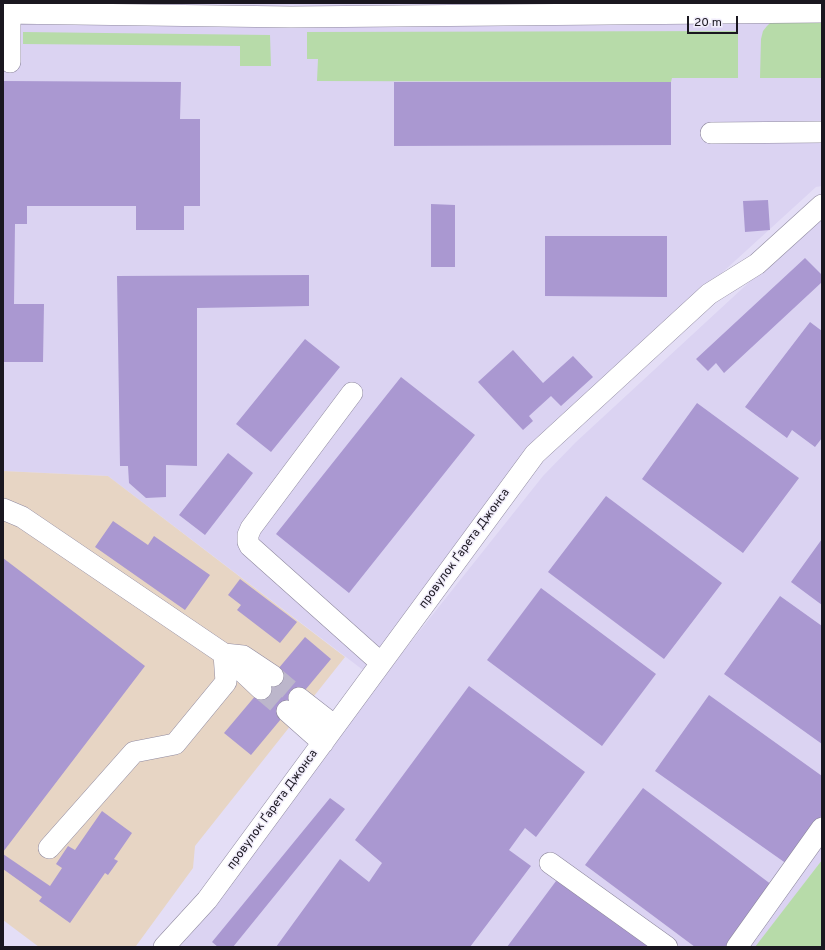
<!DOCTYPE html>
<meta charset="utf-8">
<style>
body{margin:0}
#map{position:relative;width:825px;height:950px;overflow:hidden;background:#e4def6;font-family:Overpass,sans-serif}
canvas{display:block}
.frame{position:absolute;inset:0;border:4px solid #1a1720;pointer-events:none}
.scale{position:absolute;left:687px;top:16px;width:51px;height:18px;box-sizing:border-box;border:2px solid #1a1720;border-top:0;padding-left:5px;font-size:12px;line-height:14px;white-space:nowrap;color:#1a1720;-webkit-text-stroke:3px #f1edfb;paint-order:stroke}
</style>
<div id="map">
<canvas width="825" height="950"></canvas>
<div class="frame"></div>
<div class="scale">20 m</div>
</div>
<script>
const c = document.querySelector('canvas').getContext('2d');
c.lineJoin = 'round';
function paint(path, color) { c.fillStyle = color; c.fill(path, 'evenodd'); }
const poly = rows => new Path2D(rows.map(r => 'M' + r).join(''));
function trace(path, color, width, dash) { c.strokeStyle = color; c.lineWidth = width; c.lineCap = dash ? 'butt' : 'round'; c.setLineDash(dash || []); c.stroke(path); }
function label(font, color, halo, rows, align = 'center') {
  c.font = font + ' Overpass,sans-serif'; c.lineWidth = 3; c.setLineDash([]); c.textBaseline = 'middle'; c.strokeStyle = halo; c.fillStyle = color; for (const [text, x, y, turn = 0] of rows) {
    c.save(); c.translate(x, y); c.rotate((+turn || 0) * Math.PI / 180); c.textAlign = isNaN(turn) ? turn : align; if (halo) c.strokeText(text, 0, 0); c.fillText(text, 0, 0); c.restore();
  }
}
const built = poly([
 [3,3,822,3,822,186,816,187,531,447,363,670,108,476,3,471],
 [822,215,822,860,756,947,168,947,543,476,576,442]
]);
const industrial = poly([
 [3,471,108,476,345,657,195,846,193,868,136,946,134,947,39,947,3,920]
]);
const green = poly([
 [772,21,822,22,822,78,760,78,761,39,763,31,767,26],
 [738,31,738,78,672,78,671,82,317,81,318,59,307,59,307,32],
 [23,32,270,35,271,66,240,66,240,46,23,44],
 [822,860,822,947,755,947]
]);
const building = poly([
 [3,81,181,82,180,119,200,119,200,206,184,206,184,230,136,230,136,206,27,206,27,224,15,224,14,304,44,304,43,362,3,362],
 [394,82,671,82,671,145,394,146],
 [768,200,770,230,745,232,743,201],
 [431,204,455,205,455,267,431,267],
 [545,236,667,236,667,297,545,296],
 [805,258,822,275,822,282,724,373,716,363,708,371,696,359],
 [309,275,309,306,197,308,197,466,166,465,166,497,146,498,129,483,128,466,120,466,117,276],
 [810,322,822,331,822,438,815,447,792,430,787,438,745,407],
 [305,339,340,367,271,452,236,424],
 [513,350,543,383,573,356,593,377,561,406,551,396,529,416,533,421,523,430,478,382],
 [401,377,475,435,349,593,276,534],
 [697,403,799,478,743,553,642,479],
 [228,453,253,473,205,535,179,515],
 [606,496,722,583,664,659,548,572],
 [113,521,148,545,154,536,210,575,185,610,95,547],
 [822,539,822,605,791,582],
 [3,558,145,666,3,852],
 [240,579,297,622,280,643,237,610,241,605,228,595],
 [541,588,656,674,602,746,487,660],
 [780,596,822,626,822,744,724,674],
 [305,637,331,659,251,755,224,733],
 [469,686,585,772,536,837,525,828,509,850,531,866,470,947,276,947,340,859,369,882,382,863,355,840],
 [709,695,822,776,822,815,787,864,655,771],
 [643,788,772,885,725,947,695,947,585,865],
 [330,798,345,809,233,947,218,947,212,942],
 [102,811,132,833,114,859,118,861,108,875,105,873,70,923,39,901,42,897,3,869,3,854,50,886,62,868,56,864,68,846,75,850],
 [559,877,654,947,507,947]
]);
const minorTunnel = poly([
 [273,676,299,698],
 [261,689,287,711]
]);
const minor = poly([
 [3,13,291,17,822,12],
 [10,13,10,62],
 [711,133,822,132],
 [352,393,251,528,248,535,248,542,250,546,381,663],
 [3,509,22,517,224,654,261,689],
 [299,698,335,726],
 [287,711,323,743],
 [49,848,134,752,175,744,226,682,224,654,243,656,273,676],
 [550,863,667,947],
 [164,947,207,900,535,454,709,294,757,264,822,205],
 [737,947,822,828]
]);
const streetNames = [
 ["провулок Ґарета Джонса",465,549,-54],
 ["провулок Ґарета Джонса",273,810,-54]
];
paint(built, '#dbd3f2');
paint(industrial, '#e7d5c4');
paint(green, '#b7dba9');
paint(building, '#aa98d1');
trace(minorTunnel, '#bcb6cb', 21, [21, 10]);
trace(minor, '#8f899f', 22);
trace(minor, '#fff', 21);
label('12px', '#1a1720', '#f1edfb', streetNames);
</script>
